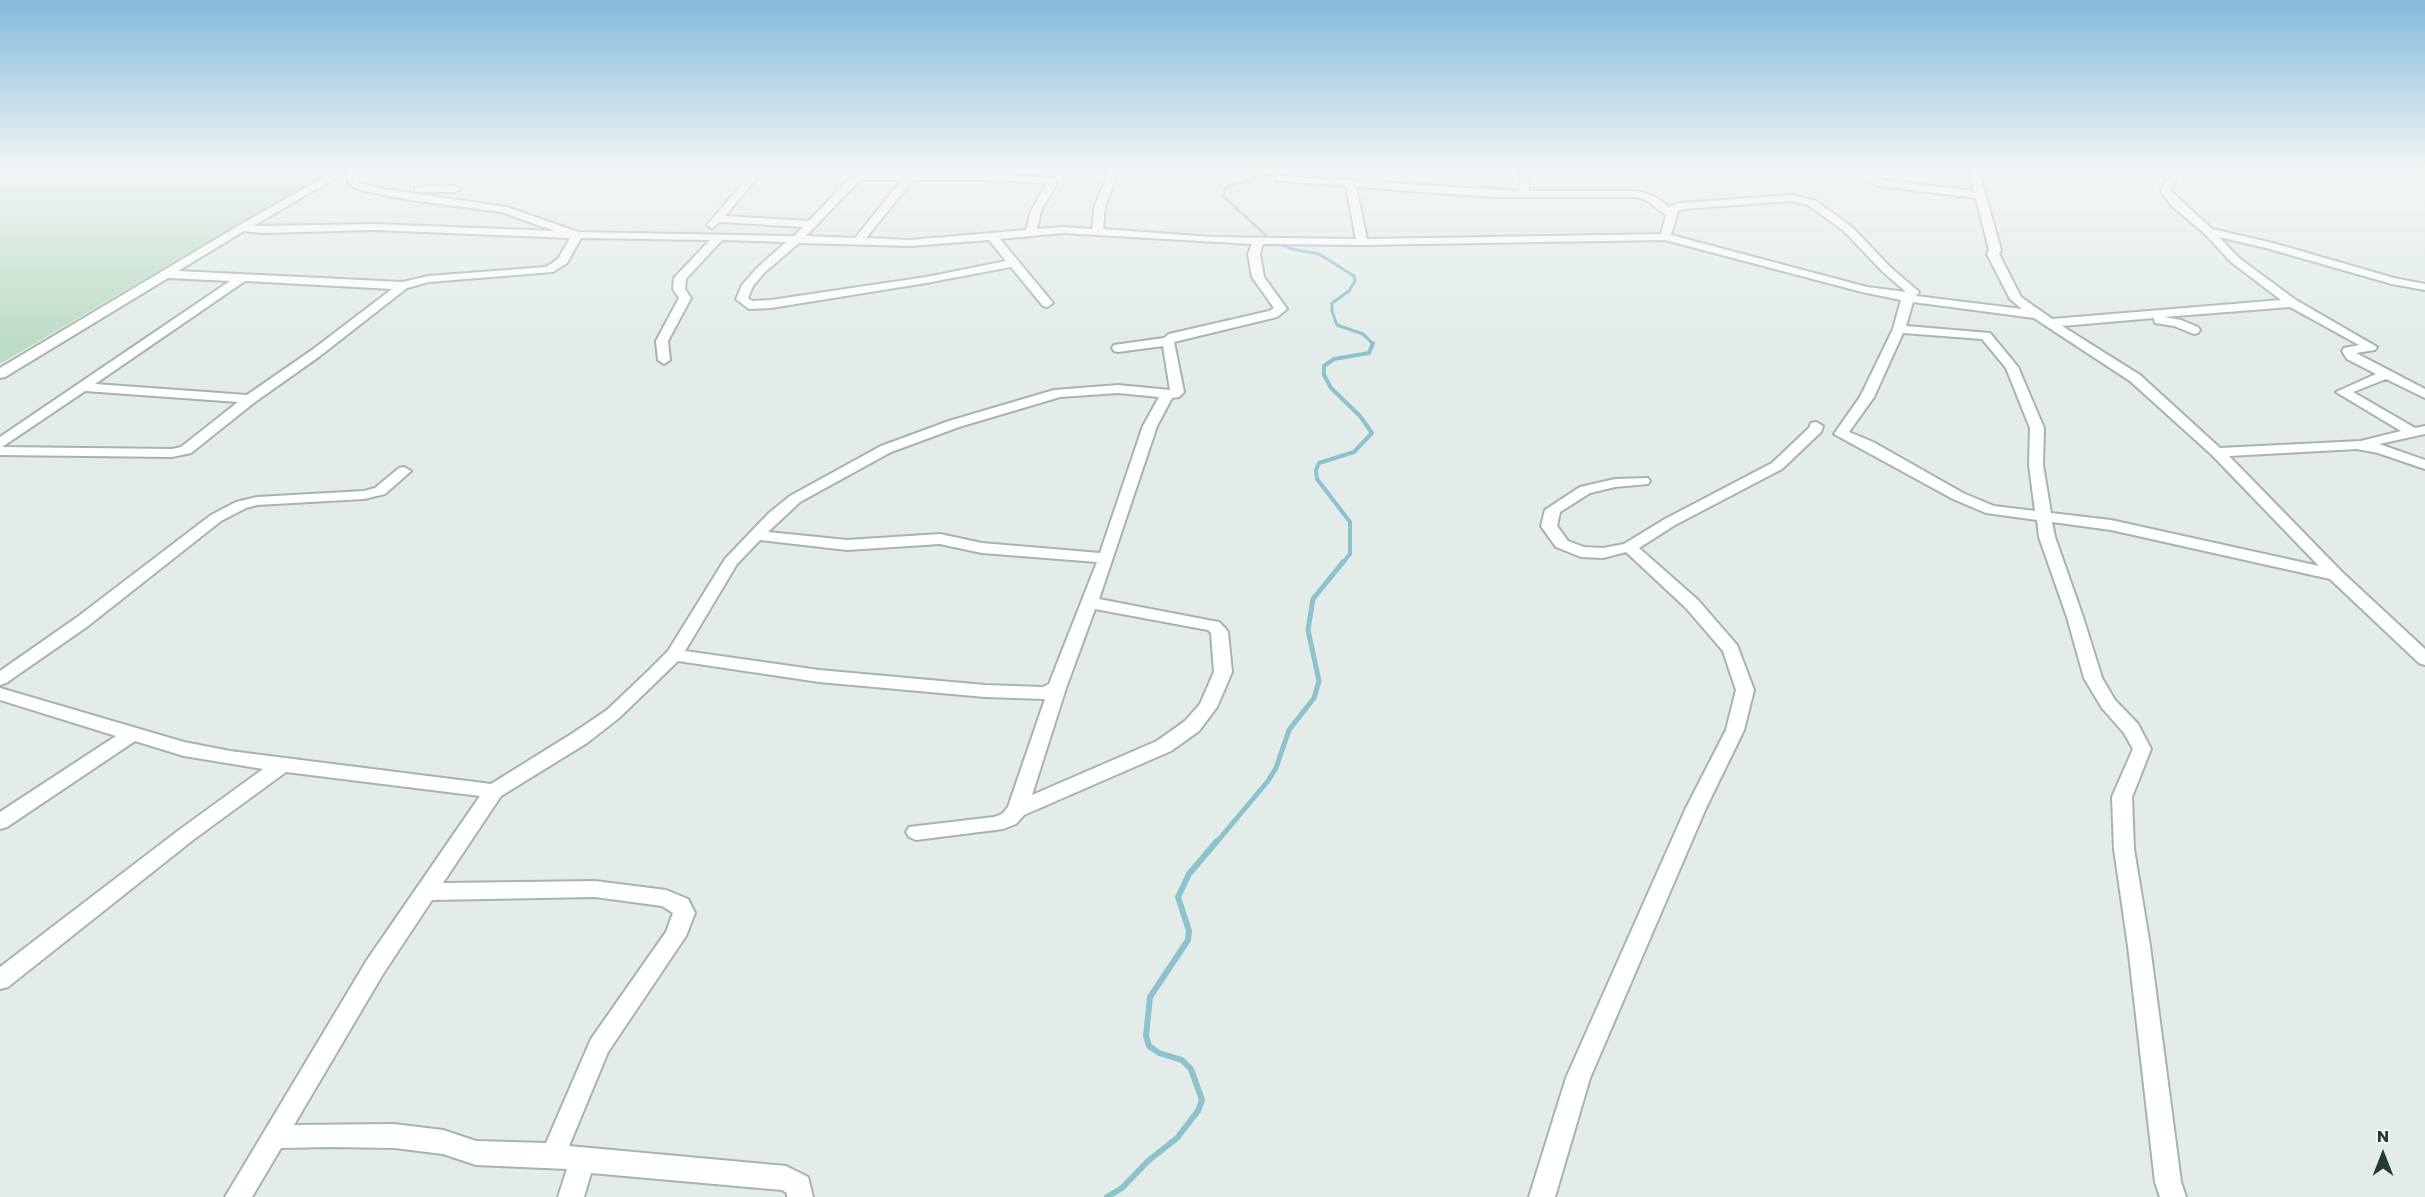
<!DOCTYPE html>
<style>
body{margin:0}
#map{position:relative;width:2425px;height:1197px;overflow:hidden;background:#e3ece8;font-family:Poppins,sans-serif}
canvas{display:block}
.north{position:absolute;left:2353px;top:1125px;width:60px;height:60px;-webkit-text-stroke:4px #f3f8f6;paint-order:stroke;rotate:0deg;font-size:16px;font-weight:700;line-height:24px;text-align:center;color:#233c36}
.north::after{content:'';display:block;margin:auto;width:21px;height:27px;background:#233c36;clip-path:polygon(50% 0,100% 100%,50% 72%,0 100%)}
</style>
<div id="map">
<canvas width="2425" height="1197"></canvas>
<div class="north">N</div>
</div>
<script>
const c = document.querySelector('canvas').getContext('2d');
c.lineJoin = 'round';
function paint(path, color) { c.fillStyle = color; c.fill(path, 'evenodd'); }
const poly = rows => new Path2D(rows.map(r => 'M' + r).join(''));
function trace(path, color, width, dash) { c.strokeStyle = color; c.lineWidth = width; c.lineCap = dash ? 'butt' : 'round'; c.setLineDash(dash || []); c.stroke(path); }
const green = poly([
 [0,171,328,171,0,364]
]);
const streamFar3 = poly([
 [1282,171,1229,186,1224,190,1223,196,1272,241,1292,249,1319,254,1354,276,1355,281,1349,291,1332,303,1332,311,1337,325,1363,334,1373,344]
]);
const streamFar2 = poly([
 [1342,564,1350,554,1350,522,1317,479,1316,470,1319,463,1354,452,1372,433,1360,416,1331,388,1324,375,1324,366,1334,359,1369,353,1373,343]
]);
const streamFar1 = poly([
 [1216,843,1268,781,1276,768,1289,730,1314,698,1319,681,1308,630,1313,599,1343,562]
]);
const stream = poly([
 [1107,1197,1122,1188,1148,1161,1177,1138,1198,1111,1202,1100,1191,1069,1182,1060,1159,1053,1149,1046,1146,1036,1150,997,1188,940,1189,931,1178,897,1189,874,1217,841]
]);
const minor = poly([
 [335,171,356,171,357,179,360,183,383,189,507,207,578,232,794,236,803,227,720,222,712,228,707,225,753,171,763,171,725,216,809,221,853,175,907,174,909,171,918,171,918,174,987,174,1054,178,1057,183,1041,211,1037,229,1062,227,1092,229,1095,206,1104,184,1106,171,1116,171,1114,184,1105,206,1103,229,1212,237,1356,239,1346,186,1280,181,1276,180,1276,176,1519,191,1520,171,1530,171,1529,191,1637,191,1654,196,1669,207,1680,203,1792,195,1816,201,1852,227,1890,267,1917,290,1919,292,1916,296,2022,309,2010,299,1987,254,1989,250,1976,198,1880,186,1871,183,1866,171,1876,171,1882,180,1974,191,1969,171,1979,171,2001,250,1999,254,2021,297,2052,319,2281,300,2231,262,2204,233,2173,207,2163,194,2161,189,2166,179,2158,171,2169,171,2176,178,2171,189,2173,193,2212,229,2273,243,2394,278,2425,284,2425,290,2392,284,2266,248,2219,237,2239,258,2296,300,2377,347,2375,350,2356,353,2425,389,2425,398,2386,379,2353,392,2415,428,2425,426,2425,434,2379,444,2425,460,2425,469,2378,453,2357,449,2229,456,2342,572,2425,649,2425,665,2419,663,2330,579,2111,530,2052,522,2055,537,2083,617,2102,678,2115,700,2138,724,2151,749,2132,797,2134,849,2150,946,2181,1182,2186,1197,2160,1197,2155,1182,2128,946,2114,849,2112,797,2133,749,2124,733,2102,708,2084,678,2067,617,2039,537,2037,520,1986,513,1953,499,1834,434,1860,397,1893,329,1901,300,1862,292,1665,240,1362,245,1263,244,1260,254,1264,277,1287,309,1277,317,1174,342,1184,392,1179,397,1172,398,1157,426,1099,599,1213,621,1219,622,1225,628,1228,632,1232,672,1217,707,1199,731,1171,751,1024,815,1016,824,1003,829,916,840,909,837,906,832,909,827,994,817,1002,814,1008,807,1045,699,985,697,819,682,678,661,619,718,587,743,501,796,443,883,595,881,666,890,688,899,695,913,686,936,608,1052,569,1146,786,1166,808,1177,813,1197,787,1197,787,1193,782,1190,591,1173,584,1197,558,1197,567,1169,476,1165,443,1154,394,1148,331,1147,281,1148,252,1197,225,1197,367,960,480,796,286,772,193,840,8,987,0,989,0,967,179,830,263,769,184,756,135,741,7,827,0,829,0,812,116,736,0,700,0,688,184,742,230,751,491,784,573,733,607,710,648,671,668,651,725,559,769,513,790,496,881,446,949,421,1054,390,1118,385,1170,390,1163,346,1118,352,1114,351,1112,348,1114,345,1164,338,1169,334,1269,311,1274,308,1252,277,1248,254,1252,244,1062,233,1000,239,1053,303,1047,307,1043,306,1011,267,926,283,771,308,749,309,736,299,742,285,757,268,786,242,722,240,686,279,685,289,691,298,668,341,670,360,664,364,658,360,656,341,679,298,673,289,674,278,710,240,581,238,567,263,553,272,429,282,407,288,320,356,255,402,191,453,172,457,0,455,0,437,230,281,168,278,5,377,0,378,0,368,238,226,335,171],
 [346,172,348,182,353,187,364,191,410,200,501,212,555,231,374,224,253,226,346,172],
 [860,180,902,180,855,238,806,236,860,180],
 [913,180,987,180,1047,183,1031,211,1026,230,910,240,866,238,913,180],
 [1356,187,1492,197,1636,197,1646,200,1666,215,1661,234,1367,239,1356,187],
 [1792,201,1808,205,1844,231,1882,271,1906,292,1867,287,1671,235,1678,211,1682,209,1792,201],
 [374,230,570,238,558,259,546,267,428,276,403,282,178,271,244,231,262,233,374,230],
 [989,240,1006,261,926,277,771,300,752,301,748,298,753,286,765,272,799,243,910,246,989,240],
 [245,281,392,289,312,350,247,395,95,384,245,281],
 [1913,302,2034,318,2130,381,2212,455,2319,566,2111,520,2051,513,2043,465,2044,428,2018,367,1990,333,1906,326,1913,302],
 [2290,307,2359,345,2344,348,2342,351,2347,359,2376,374,2336,392,2401,431,2361,441,2220,448,2140,375,2062,326,2154,318,2155,323,2174,326,2194,334,2198,333,2200,330,2198,327,2181,320,2164,317,2290,307],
 [1903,333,1982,339,2006,368,2030,428,2029,465,2035,511,1994,506,1963,493,1873,442,1849,432,1874,397,1903,333],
 [85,391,238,402,181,447,172,449,2,447,85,391],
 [1118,393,1159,397,1143,426,1100,553,982,543,940,534,847,540,768,532,800,502,891,452,959,427,1060,397,1118,393],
 [760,540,847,550,940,544,982,553,1097,562,1049,684,1043,687,985,685,819,670,685,651,737,564,760,540],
 [1095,609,1208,630,1211,633,1214,672,1200,704,1185,721,1157,741,1032,795,1066,688,1095,609],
 [595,897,662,906,673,913,666,932,591,1039,546,1143,476,1141,443,1130,394,1124,294,1125,383,974,432,900,595,897],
 [419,187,455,186,460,189,455,192,415,192,415,188,419,187],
 [1816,422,1823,426,1821,432,1782,469,1675,525,1639,548,1698,600,1737,645,1754,690,1744,730,1706,808,1590,1078,1555,1197,1529,1197,1566,1078,1686,808,1726,730,1736,690,1723,651,1686,608,1626,552,1603,558,1581,557,1556,547,1541,526,1545,510,1580,487,1615,479,1648,478,1650,481,1648,484,1615,487,1590,493,1560,512,1557,526,1568,541,1584,547,1603,548,1624,544,1665,519,1772,463,1809,428,1811,423,1816,422],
 [404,467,411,471,385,494,364,499,257,505,246,508,221,521,88,626,6,683,0,685,0,671,76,618,211,515,236,502,257,497,364,491,375,488,399,468,404,467]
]);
paint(green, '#bddcc6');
trace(streamFar3, '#8ec2cd', 3);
trace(streamFar2, '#8ec2cd', 4);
trace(streamFar1, '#8ec2cd', 5);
trace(stream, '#8ec2cd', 6);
trace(minor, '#a6b4af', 4);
paint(minor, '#fff');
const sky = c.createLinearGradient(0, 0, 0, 339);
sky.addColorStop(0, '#84badd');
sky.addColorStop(0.5, '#f2f6f5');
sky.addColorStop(1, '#f2f6f500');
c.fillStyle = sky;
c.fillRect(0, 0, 2425, 339);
</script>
